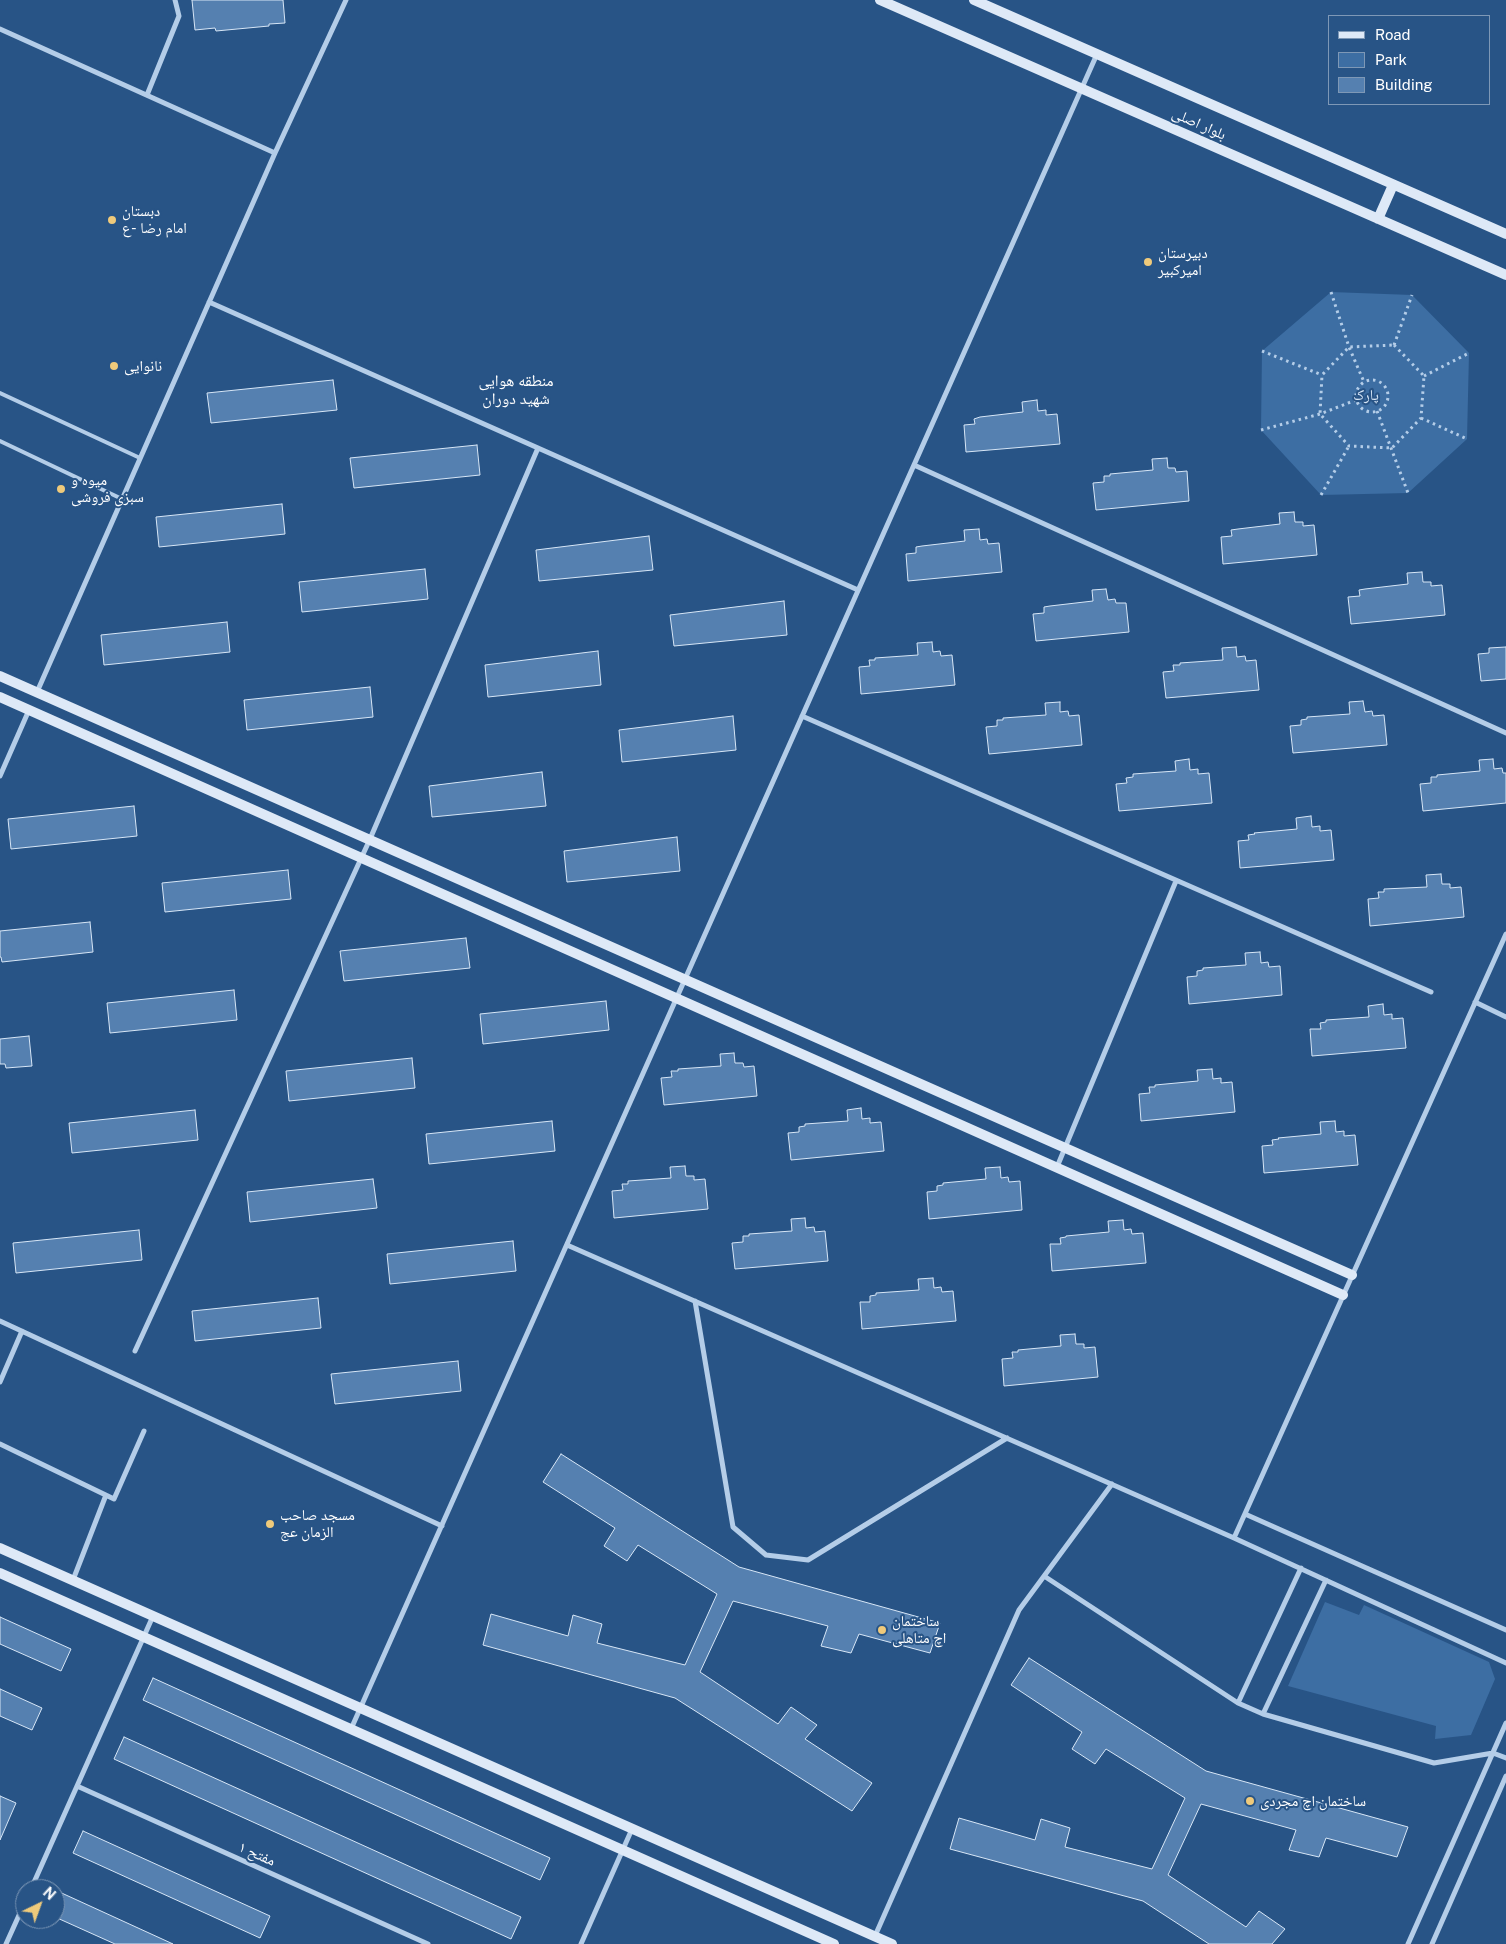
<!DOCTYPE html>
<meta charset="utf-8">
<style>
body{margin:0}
#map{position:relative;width:1506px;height:1944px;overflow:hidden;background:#285486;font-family:"Public Sans",sans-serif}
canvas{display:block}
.legend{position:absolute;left:1328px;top:15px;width:162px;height:90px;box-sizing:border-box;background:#285486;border:1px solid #7e98b6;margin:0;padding:6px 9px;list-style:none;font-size:15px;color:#fff}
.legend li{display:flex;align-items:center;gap:10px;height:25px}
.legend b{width:25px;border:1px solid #7e98b6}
.north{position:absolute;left:15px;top:1879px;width:50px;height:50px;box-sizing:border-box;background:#285486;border:1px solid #7e98b6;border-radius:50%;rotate:42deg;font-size:14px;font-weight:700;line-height:20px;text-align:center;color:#fff}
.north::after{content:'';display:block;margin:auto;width:18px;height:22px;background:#efca7b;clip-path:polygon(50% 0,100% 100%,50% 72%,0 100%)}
</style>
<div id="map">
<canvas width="1506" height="1944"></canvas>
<ul class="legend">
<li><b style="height:6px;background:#dee9f7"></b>Road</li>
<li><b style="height:14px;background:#3d6ea3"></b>Park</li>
<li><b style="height:14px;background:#5580b0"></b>Building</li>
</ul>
<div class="north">N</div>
</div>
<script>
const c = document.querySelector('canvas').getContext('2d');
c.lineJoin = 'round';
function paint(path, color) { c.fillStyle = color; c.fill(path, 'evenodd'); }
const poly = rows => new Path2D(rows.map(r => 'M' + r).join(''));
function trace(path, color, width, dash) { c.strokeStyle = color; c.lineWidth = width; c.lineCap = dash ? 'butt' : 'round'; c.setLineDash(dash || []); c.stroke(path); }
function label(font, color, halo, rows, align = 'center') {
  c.font = font + ' "Public Sans","Noto Naskh Arabic",sans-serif'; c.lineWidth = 4; c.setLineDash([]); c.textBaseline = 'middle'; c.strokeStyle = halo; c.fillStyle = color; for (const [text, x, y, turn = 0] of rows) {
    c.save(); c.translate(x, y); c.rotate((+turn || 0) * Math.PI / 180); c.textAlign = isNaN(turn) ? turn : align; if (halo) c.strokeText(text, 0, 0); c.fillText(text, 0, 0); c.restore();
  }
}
const green = poly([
 [1331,292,1412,295,1469,353,1467,439,1408,493,1321,495,1261,430,1262,351],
 [1325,1602,1359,1615,1364,1605,1489,1662,1495,1679,1471,1735,1435,1739,1436,1726,1288,1686]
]);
const building = poly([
 [192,0,283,0,285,23,269,24,269,26,216,31,215,28,195,30,192,0],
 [333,380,337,410,211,423,207,393,333,380],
 [1037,400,1038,411,1046,410,1046,415,1057,414,1060,444,966,452,964,425,975,424,974,419,980,417,1023,412,1022,402,1037,400],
 [477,445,480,475,354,488,350,458,477,445],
 [1167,458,1168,468,1175,468,1176,472,1187,471,1189,501,1096,510,1093,483,1104,482,1104,476,1110,476,1110,474,1153,470,1152,459,1167,458],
 [282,504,285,534,159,547,156,517,282,504],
 [1294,512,1295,522,1303,522,1303,526,1314,525,1317,555,1223,564,1221,537,1232,536,1231,530,1238,529,1280,524,1279,513,1294,512],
 [979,529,980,540,987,539,988,544,999,543,1002,572,908,581,906,554,916,553,916,547,922,546,965,541,964,530,979,529],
 [649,536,653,570,539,581,536,550,649,536],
 [425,569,428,599,302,612,299,582,425,569],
 [1422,572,1423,582,1431,582,1431,586,1442,585,1445,615,1351,624,1348,597,1360,596,1359,590,1365,589,1408,584,1407,573,1422,572],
 [1106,589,1108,600,1115,599,1116,603,1126,603,1129,632,1036,641,1033,614,1044,613,1044,607,1050,606,1093,601,1092,590,1106,589],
 [784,601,787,635,674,646,670,615,784,601],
 [227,622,230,652,104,665,101,635,227,622],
 [932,642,933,652,940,651,941,656,952,655,955,685,861,694,859,667,870,666,869,660,875,660,875,658,918,655,917,643,932,642],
 [1236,647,1237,657,1245,656,1246,661,1256,660,1259,690,1166,698,1163,672,1174,671,1173,665,1180,665,1180,663,1223,660,1222,648,1236,647],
 [1506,647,1506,679,1481,681,1478,654,1489,653,1489,648,1506,647],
 [598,651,601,685,488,697,485,665,598,651],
 [370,687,373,717,247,730,244,700,370,687],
 [1363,701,1365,712,1372,711,1373,716,1384,715,1387,745,1293,753,1290,726,1301,725,1301,720,1307,719,1307,717,1350,714,1349,702,1363,701],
 [1060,702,1060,712,1068,711,1069,716,1079,715,1082,745,989,754,986,727,997,726,997,720,1003,720,1003,718,1046,715,1045,703,1060,702],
 [733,716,736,750,622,762,619,730,733,716],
 [1189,759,1190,770,1198,769,1198,774,1209,773,1212,803,1119,811,1116,784,1127,783,1126,778,1133,777,1133,774,1176,771,1175,761,1189,759],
 [1493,759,1494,769,1502,768,1503,773,1506,773,1506,803,1423,811,1420,784,1431,783,1431,777,1437,777,1437,775,1480,771,1479,760,1493,759],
 [542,772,546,806,432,817,429,786,542,772],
 [134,806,137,836,11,849,8,819,134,806],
 [1311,816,1312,827,1320,826,1320,831,1331,830,1334,860,1240,868,1238,841,1249,840,1248,835,1255,834,1254,833,1297,829,1296,818,1311,816],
 [677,837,680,871,567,882,564,851,677,837],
 [288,870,291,899,165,912,162,883,288,870],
 [1441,874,1442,884,1450,884,1450,888,1461,887,1464,917,1370,926,1368,899,1379,898,1378,892,1384,892,1384,889,1427,887,1426,875,1441,874],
 [90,922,93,952,2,962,1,957,0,957,0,931,90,922],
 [466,938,470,968,344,981,340,951,466,938],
 [1260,952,1261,963,1268,962,1269,967,1280,966,1282,995,1189,1004,1187,977,1197,976,1197,971,1203,970,1203,968,1246,965,1245,953,1260,952],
 [234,990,237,1020,110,1033,107,1003,234,990],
 [606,1001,609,1030,483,1044,480,1014,606,1001],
 [1383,1004,1384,1015,1392,1014,1392,1019,1403,1018,1406,1048,1312,1056,1310,1029,1321,1029,1320,1023,1326,1022,1326,1020,1369,1017,1368,1006,1383,1004],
 [29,1036,32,1066,6,1068,5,1064,0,1064,0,1039,29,1036],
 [734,1053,735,1063,743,1063,744,1067,754,1066,757,1096,664,1105,661,1078,672,1077,671,1071,678,1071,678,1069,721,1066,720,1054,734,1053],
 [412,1058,415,1088,289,1101,286,1071,412,1058],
 [1212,1069,1213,1079,1221,1078,1221,1083,1232,1082,1235,1112,1141,1121,1139,1094,1150,1093,1149,1087,1155,1087,1155,1085,1198,1081,1197,1070,1212,1069],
 [861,1108,862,1119,870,1118,870,1123,881,1122,884,1151,791,1160,788,1133,799,1132,799,1127,805,1126,805,1124,848,1121,847,1110,861,1108],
 [195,1110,198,1140,72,1153,69,1123,195,1110],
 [552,1121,555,1151,429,1164,426,1134,552,1121],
 [1335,1121,1336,1132,1344,1131,1344,1136,1355,1135,1358,1165,1264,1173,1262,1146,1273,1145,1272,1140,1279,1139,1278,1138,1321,1134,1320,1122,1335,1121],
 [685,1166,686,1176,694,1176,694,1180,705,1179,708,1209,614,1218,612,1191,623,1190,622,1184,628,1184,628,1181,671,1178,670,1167,685,1166],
 [1000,1167,1001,1178,1008,1177,1009,1182,1020,1181,1022,1210,929,1219,927,1192,937,1191,937,1186,943,1185,943,1183,986,1179,985,1168,1000,1167],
 [373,1179,377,1208,250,1222,247,1192,373,1179],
 [805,1218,806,1228,814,1227,815,1232,825,1231,828,1261,735,1269,732,1243,743,1242,743,1236,749,1236,749,1234,792,1231,791,1219,805,1218],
 [1123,1220,1124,1230,1131,1229,1132,1234,1143,1233,1146,1263,1052,1271,1050,1244,1061,1244,1060,1238,1066,1237,1066,1236,1109,1232,1108,1221,1123,1220],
 [139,1230,142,1260,16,1273,13,1243,139,1230],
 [513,1241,516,1271,390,1284,387,1254,513,1241],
 [933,1278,934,1288,941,1287,942,1292,953,1291,956,1321,862,1329,860,1302,870,1302,870,1296,876,1295,876,1293,919,1290,918,1279,933,1278],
 [318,1298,321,1328,195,1341,192,1311,318,1298],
 [1075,1334,1076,1344,1084,1344,1084,1348,1095,1347,1098,1377,1004,1386,1002,1359,1013,1358,1012,1352,1018,1352,1018,1350,1061,1346,1060,1335,1075,1334],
 [458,1361,461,1391,335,1404,331,1374,458,1361],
 [561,1454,739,1567,940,1623,930,1653,859,1634,851,1653,821,1646,828,1626,733,1601,700,1672,778,1724,791,1707,817,1725,805,1739,872,1783,852,1811,675,1698,483,1645,491,1614,568,1636,573,1615,602,1624,597,1643,685,1665,717,1594,638,1545,627,1561,604,1546,615,1528,543,1482,561,1454],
 [0,1617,71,1649,61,1671,0,1644,0,1617],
 [1029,1658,1206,1771,1408,1827,1397,1857,1326,1838,1319,1857,1289,1850,1296,1830,1201,1804,1168,1875,1246,1927,1259,1911,1285,1929,1272,1944,1209,1944,1143,1901,950,1849,959,1818,1035,1840,1041,1819,1070,1828,1065,1847,1152,1869,1185,1798,1106,1749,1095,1764,1072,1749,1082,1732,1011,1685,1029,1658],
 [153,1678,550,1858,540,1880,143,1700,153,1678],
 [0,1689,42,1708,32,1730,0,1716,0,1689],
 [124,1737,521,1917,511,1939,114,1759,124,1737],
 [0,1796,16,1803,0,1840,0,1796],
 [83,1831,270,1916,260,1938,73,1853,83,1831],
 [55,1890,173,1944,115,1944,55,1917,55,1890]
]);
const path = poly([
 [1331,292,1349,347,1364,382],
 [1394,345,1424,376,1421,418,1392,448,1349,446,1320,414,1322,375,1349,347,1394,345],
 [1394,345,1412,295],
 [1262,351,1322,375],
 [1424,376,1469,353],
 '1356 396a16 16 0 1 1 32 0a16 16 0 1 1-32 0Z',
 [1377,411,1408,493],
 [1421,418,1467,439],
 [1261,430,1320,414,1356,400],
 [1321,495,1349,446]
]);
const lane = poly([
 [0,393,140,458],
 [0,441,122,499]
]);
const street = poly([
 [0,29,275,153],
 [147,95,179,16,175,0],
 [209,302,858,590],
 [914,465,1506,733],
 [37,692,275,153,346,0],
 [802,716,1431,992],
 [0,776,29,710],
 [1475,1002,1506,1017],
 [1057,1167,1176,881],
 [567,1245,1234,1538,1506,1663],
 [695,1301,733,1527,766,1555,808,1560,1007,1438],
 [0,1321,442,1526],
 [135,1351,370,839,538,448],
 [0,1382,22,1331],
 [0,1444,114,1499,144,1431],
 [1245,1514,1506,1630],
 [1234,1538,1506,934],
 [1044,1576,1238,1703,1263,1714,1434,1763,1493,1753,1506,1758],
 [73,1580,106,1495],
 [1238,1703,1301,1568],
 [1263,1714,1326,1580],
 [351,1729,1097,54],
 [77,1786,428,1944],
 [31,1889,153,1616],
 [875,1936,1019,1610,1112,1484],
 [6,1944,25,1902],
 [581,1944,632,1829],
 [1408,1944,1506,1723],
 [1432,1944,1506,1776]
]);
const secondary = poly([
 [880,0,1506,275],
 [974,0,1506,234],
 [1378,219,1393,185],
 [0,676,1352,1275],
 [0,697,1343,1295],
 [0,1548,892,1944],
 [0,1573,834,1944]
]);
const markers = [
 [112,220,5,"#efca7b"],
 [1148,262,5,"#efca7b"],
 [114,366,5,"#efca7b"],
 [61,489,5,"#efca7b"],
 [270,1524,5,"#efca7b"],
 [882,1630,5,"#efca7b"],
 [1250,1801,5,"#efca7b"]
];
const streetNames = [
 ["بلوار اصلی",1199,124,24],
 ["مفتح ۱",257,1854,24]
];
const poiNames = [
 ["دبستان",122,211],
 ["امام رضا -ع",122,228],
 ["دبیرستان",1158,253],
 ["امیرکبیر",1158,270],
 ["نانوایی",124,366],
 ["میوه و",71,480],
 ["سبزی فروشی",71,497],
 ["مسجد صاحب",280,1515],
 ["الزمان عج",280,1532],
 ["ساختمان",892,1621],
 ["اچ متاهلی",892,1638],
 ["ساختمان اچ مجردی",1260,1801]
];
const parkNames = [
 ["پارک",1366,395]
];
const neighbourhoodNames = [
 ["منطقه هوایی",516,381],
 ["شهید دوران",516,399]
];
paint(green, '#3d6ea3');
paint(building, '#5580b0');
trace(building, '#d7e6f6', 1);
trace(path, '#b4cde8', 3, [2.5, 4]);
trace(lane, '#b4cde8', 4);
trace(street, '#b4cde8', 5);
trace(secondary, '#dee9f7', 10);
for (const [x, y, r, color] of markers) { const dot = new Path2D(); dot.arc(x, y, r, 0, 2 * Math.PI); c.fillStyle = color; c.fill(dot); trace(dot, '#285486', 2); }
label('15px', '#fff', '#285486', streetNames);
label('15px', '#fff', '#285486', poiNames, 'left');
label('15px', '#d7e6f6', '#285486', parkNames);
label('16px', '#fff', '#285486', neighbourhoodNames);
</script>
